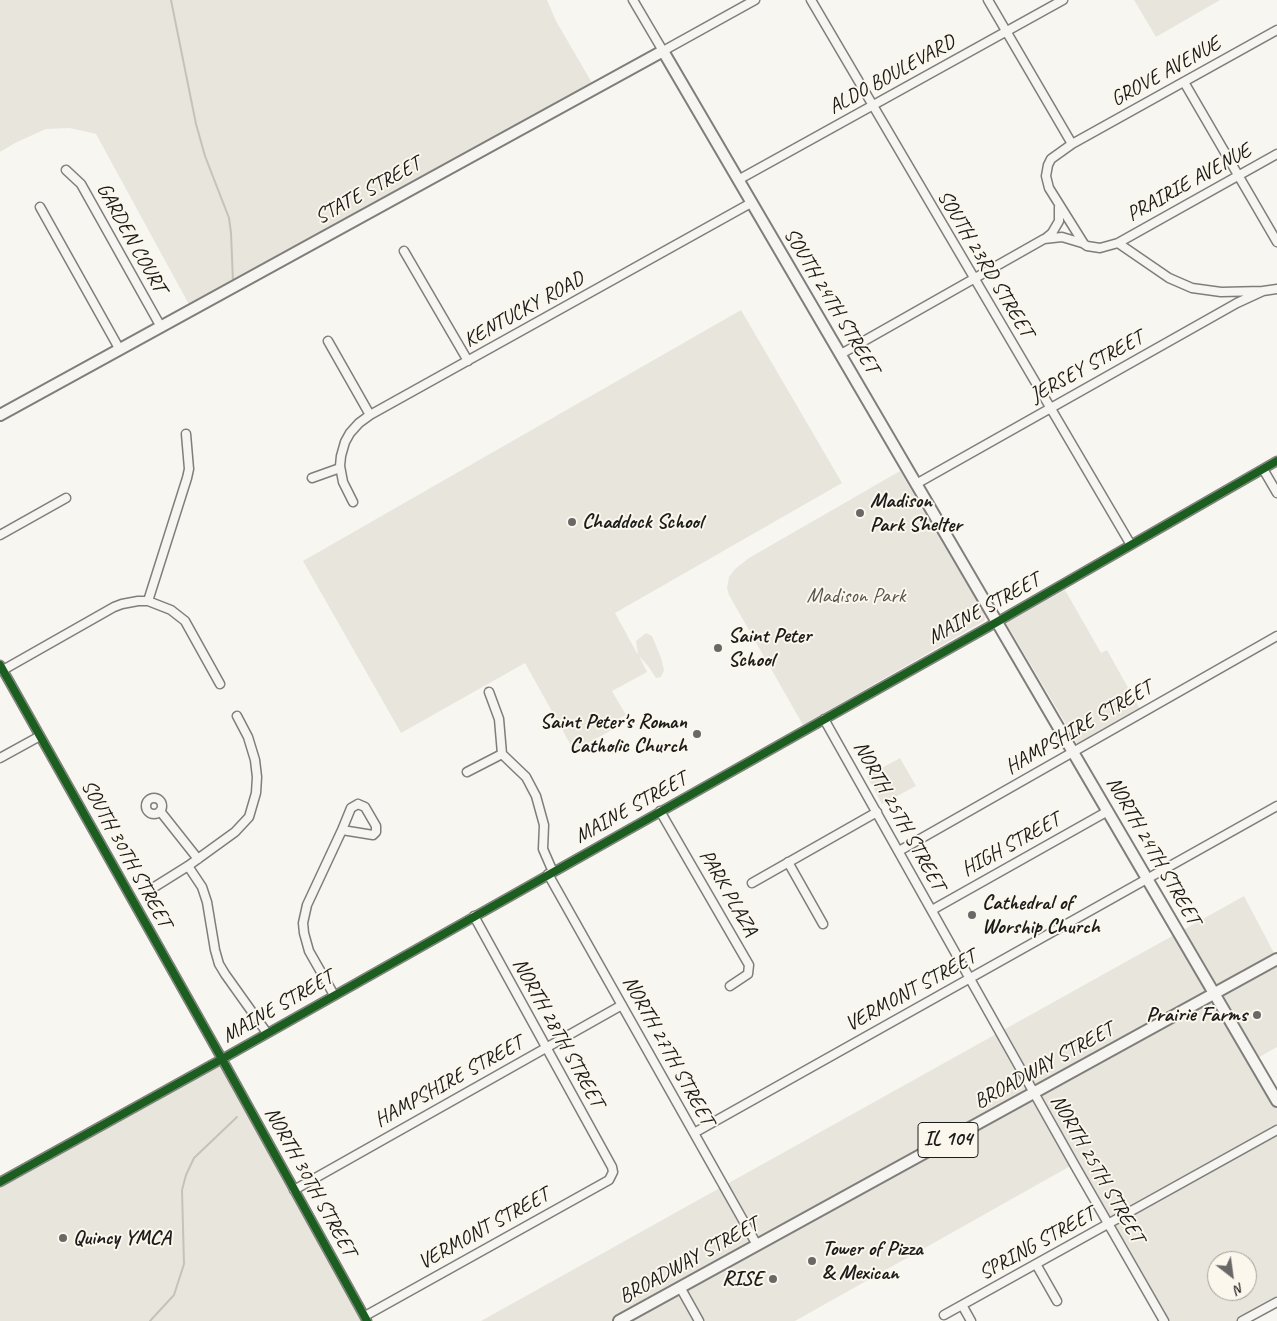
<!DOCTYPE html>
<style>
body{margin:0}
#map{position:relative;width:1277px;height:1321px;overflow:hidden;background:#f8f6f0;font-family:Caveat,sans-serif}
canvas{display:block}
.north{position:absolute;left:1207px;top:1251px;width:50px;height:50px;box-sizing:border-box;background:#fbf7ec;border:1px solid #a29f99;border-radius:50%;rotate:150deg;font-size:14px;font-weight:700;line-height:20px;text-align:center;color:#1c1c1c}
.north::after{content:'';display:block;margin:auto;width:18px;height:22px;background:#696866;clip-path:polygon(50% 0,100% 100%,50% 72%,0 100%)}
</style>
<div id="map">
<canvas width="1277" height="1321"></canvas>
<div class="north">N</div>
</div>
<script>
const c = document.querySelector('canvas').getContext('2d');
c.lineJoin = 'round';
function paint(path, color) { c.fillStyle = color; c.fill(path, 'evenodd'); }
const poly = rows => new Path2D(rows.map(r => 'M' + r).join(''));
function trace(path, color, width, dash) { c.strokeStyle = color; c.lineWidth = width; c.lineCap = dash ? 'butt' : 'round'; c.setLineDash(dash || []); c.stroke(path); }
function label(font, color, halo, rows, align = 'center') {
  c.font = font + ' Caveat,sans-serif'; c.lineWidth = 4; c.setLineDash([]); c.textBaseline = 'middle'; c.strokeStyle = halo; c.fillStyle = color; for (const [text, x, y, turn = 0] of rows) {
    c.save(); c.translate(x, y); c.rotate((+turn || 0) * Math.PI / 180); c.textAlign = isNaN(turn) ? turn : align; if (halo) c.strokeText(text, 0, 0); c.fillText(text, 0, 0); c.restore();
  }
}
const built = poly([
 [0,0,547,0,556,21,595,88,192,310,96,134,70,128,46,129,15,143,0,152],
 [1134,0,1220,0,1156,37],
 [741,310,842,483,615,613,638,655,636,641,646,633,652,636,661,658,664,670,661,677,656,678,648,666,639,656,647,672,612,691,626,715,614,721,617,727,574,751,525,663,401,733,303,561],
 [900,471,983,611,985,618,984,621,803,725,729,595,727,588,729,577,735,569,749,558],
 [1065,590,1101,653,1107,650,1141,711,1079,746,1006,623],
 [900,758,916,786,882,804,867,776],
 [1244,896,1275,955,1277,955,1277,1047,1254,1060,1277,1101,1277,1302,1242,1321,1164,1321,1074,1164,795,1321,481,1321],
 [1217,1261,1247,1261,1247,1291,1217,1291],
 [220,1056,367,1321,0,1321,0,1179]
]);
const stream = poly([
 [171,0,196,124,205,156,229,218,231,233,233,282],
 [150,1321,174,1295,184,1264,182,1190,186,1175,194,1158,237,1117]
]);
const minor = poly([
 [633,0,663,51,755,0],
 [811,0,1131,545],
 [988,0,1072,144],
 [1184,82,1277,242],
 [66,170,81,184,161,327],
 [738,180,1063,0],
 [40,207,120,350],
 [1046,238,1052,233,1059,221,1059,207],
 [1118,243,1277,154],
 [404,251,468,361],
 [1263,291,1221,292,1192,288,1169,278,1118,243,1100,248,1087,246,1084,244,1049,188,1046,176,1048,165,1051,159,1072,144,1277,30],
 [328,341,370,415],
 [841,354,1044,239,1062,237,1082,243],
 [1263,469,1277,493],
 [312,478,340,468],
 [916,484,1237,303,1263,291,1277,289],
 [353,502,343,482,340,466,341,456,345,442,350,433,359,423,370,415,751,203],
 [0,535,66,498],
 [148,601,187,478,189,469,186,434],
 [0,665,222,1059,367,1321],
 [3,670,114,607,122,604,138,601,148,601,171,610,185,621,220,684],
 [489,692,499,719,502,754,526,777,536,796,544,825,543,849,553,872],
 [824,719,1074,1164,1164,1321],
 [0,758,40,736],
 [467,772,502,754],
 '146 806a8 8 0 1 1 16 0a8 8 0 1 1-16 0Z',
 [358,804,365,807,376,826,376,832,373,835,342,830,351,808,358,804],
 [160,811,198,859],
 [660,811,749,965,748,974,730,986],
 [899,851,1277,636],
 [788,862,823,924],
 [188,866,202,887,207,902,215,950,219,964,225,974,267,1033],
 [548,874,757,1245],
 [752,883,877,812],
 [156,886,188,866,235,832,249,817,256,793,257,777,255,760,248,737,237,716],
 [932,910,1108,811],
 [334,995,309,951,304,933,303,923,307,905,342,830],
 [694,1133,1277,806],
 [0,1182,222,1059,997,622,1277,461],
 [294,1190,622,1005],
 [1036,1264,1057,1301],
 [680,1287,699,1321],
 [962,1305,971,1321],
 [944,1315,1277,1130],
 [365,1316,609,1180,613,1172,612,1167,474,916],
 [1242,1321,1277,1302]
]);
const major = poly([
 [0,415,663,51,1277,1101],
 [619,1321,1277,959]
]);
const cycleway = poly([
 [0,665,222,1059,367,1321],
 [0,1182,222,1059,997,622,1277,461]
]);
const markers = [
 [860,513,5,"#696866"],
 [572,522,5,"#696866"],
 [718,648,5,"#696866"],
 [697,734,5,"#696866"],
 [972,915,5,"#696866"],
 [1257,1015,5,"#696866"],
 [63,1238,5,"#696866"],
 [812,1261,5,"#696866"],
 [773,1279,5,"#696866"]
];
const shields = [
 [948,1140,60]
];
const shieldNames = [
 ["IL 104",948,1140]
];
const streetNames = [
 ["GROVE AVENUE",1166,72,-29],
 ["ALDO BOULEVARD",892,75,-29],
 ["PRAIRIE AVENUE",1189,183,-29],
 ["STATE STREET",368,191,-29],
 ["GARDEN COURT",131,238,61],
 ["SOUTH 23RD STREET",985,264,59],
 ["SOUTH 24TH STREET",831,301,59],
 ["KENTUCKY ROAD",524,310,-29],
 ["JERSEY STREET",1087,367,-29],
 ["MAINE STREET",984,609,-29],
 ["HAMPSHIRE STREET",1079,728,-30],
 ["MAINE STREET",631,808,-29],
 ["NORTH 25TH STREET",899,816,61],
 ["HIGH STREET",1011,845,-29],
 ["NORTH 24TH STREET",1153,851,60],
 ["SOUTH 30TH STREET",126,854,61],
 ["PARK PLAZA",728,893,60],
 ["VERMONT STREET",911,991,-29],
 ["MAINE STREET",278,1007,-30],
 ["NORTH 28TH STREET",558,1033,61],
 ["NORTH 27TH STREET",668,1051,61],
 ["BROADWAY STREET",1044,1066,-29],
 ["HAMPSHIRE STREET",449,1082,-29],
 ["NORTH 25TH STREET",1097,1169,60],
 ["NORTH 30TH STREET",310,1182,61],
 ["VERMONT STREET",484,1229,-29],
 ["SPRING STREET",1037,1244,-29],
 ["BROADWAY STREET",689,1261,-29]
];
const poiNames = [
 ["Madison",870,501],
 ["Park Shelter",870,525],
 ["Chaddock School",582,522],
 ["Saint Peter",728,636],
 ["School",728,660],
 ["Saint Peter's Roman",687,722,"right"],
 ["Catholic Church",687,746,"right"],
 ["Cathedral of",982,903],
 ["Worship Church",982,927],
 ["Prairie Farms",1247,1015,"right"],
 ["Quincy YMCA",73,1238],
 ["Tower of Pizza",822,1249],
 ["& Mexican",822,1273],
 ["RISE",763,1279,"right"]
];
const parkNames = [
 ["Madison Park",856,596]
];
paint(built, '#e8e5dd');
trace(stream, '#c5c2bc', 2);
trace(minor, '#7f7e7b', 11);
trace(major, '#7f7e7b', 14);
trace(minor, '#f6f5f1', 8);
trace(major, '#f6f5f1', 10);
trace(cycleway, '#1b5e20', 8);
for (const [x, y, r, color] of markers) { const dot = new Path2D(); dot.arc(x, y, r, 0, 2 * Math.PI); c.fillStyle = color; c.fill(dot); trace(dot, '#fbf7ec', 2); }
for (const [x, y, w] of shields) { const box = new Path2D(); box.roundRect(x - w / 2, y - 17.5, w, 35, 4); c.fillStyle = '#fbf7ec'; c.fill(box); trace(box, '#1c1c1c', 1); }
label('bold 20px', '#1c1c1c', null, shieldNames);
label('21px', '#1c1c1c', '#fbf7ec', streetNames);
label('bold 21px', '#1c1c1c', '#fbf7ec', poiNames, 'left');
label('21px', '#555451', '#fbf7ec', parkNames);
</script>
